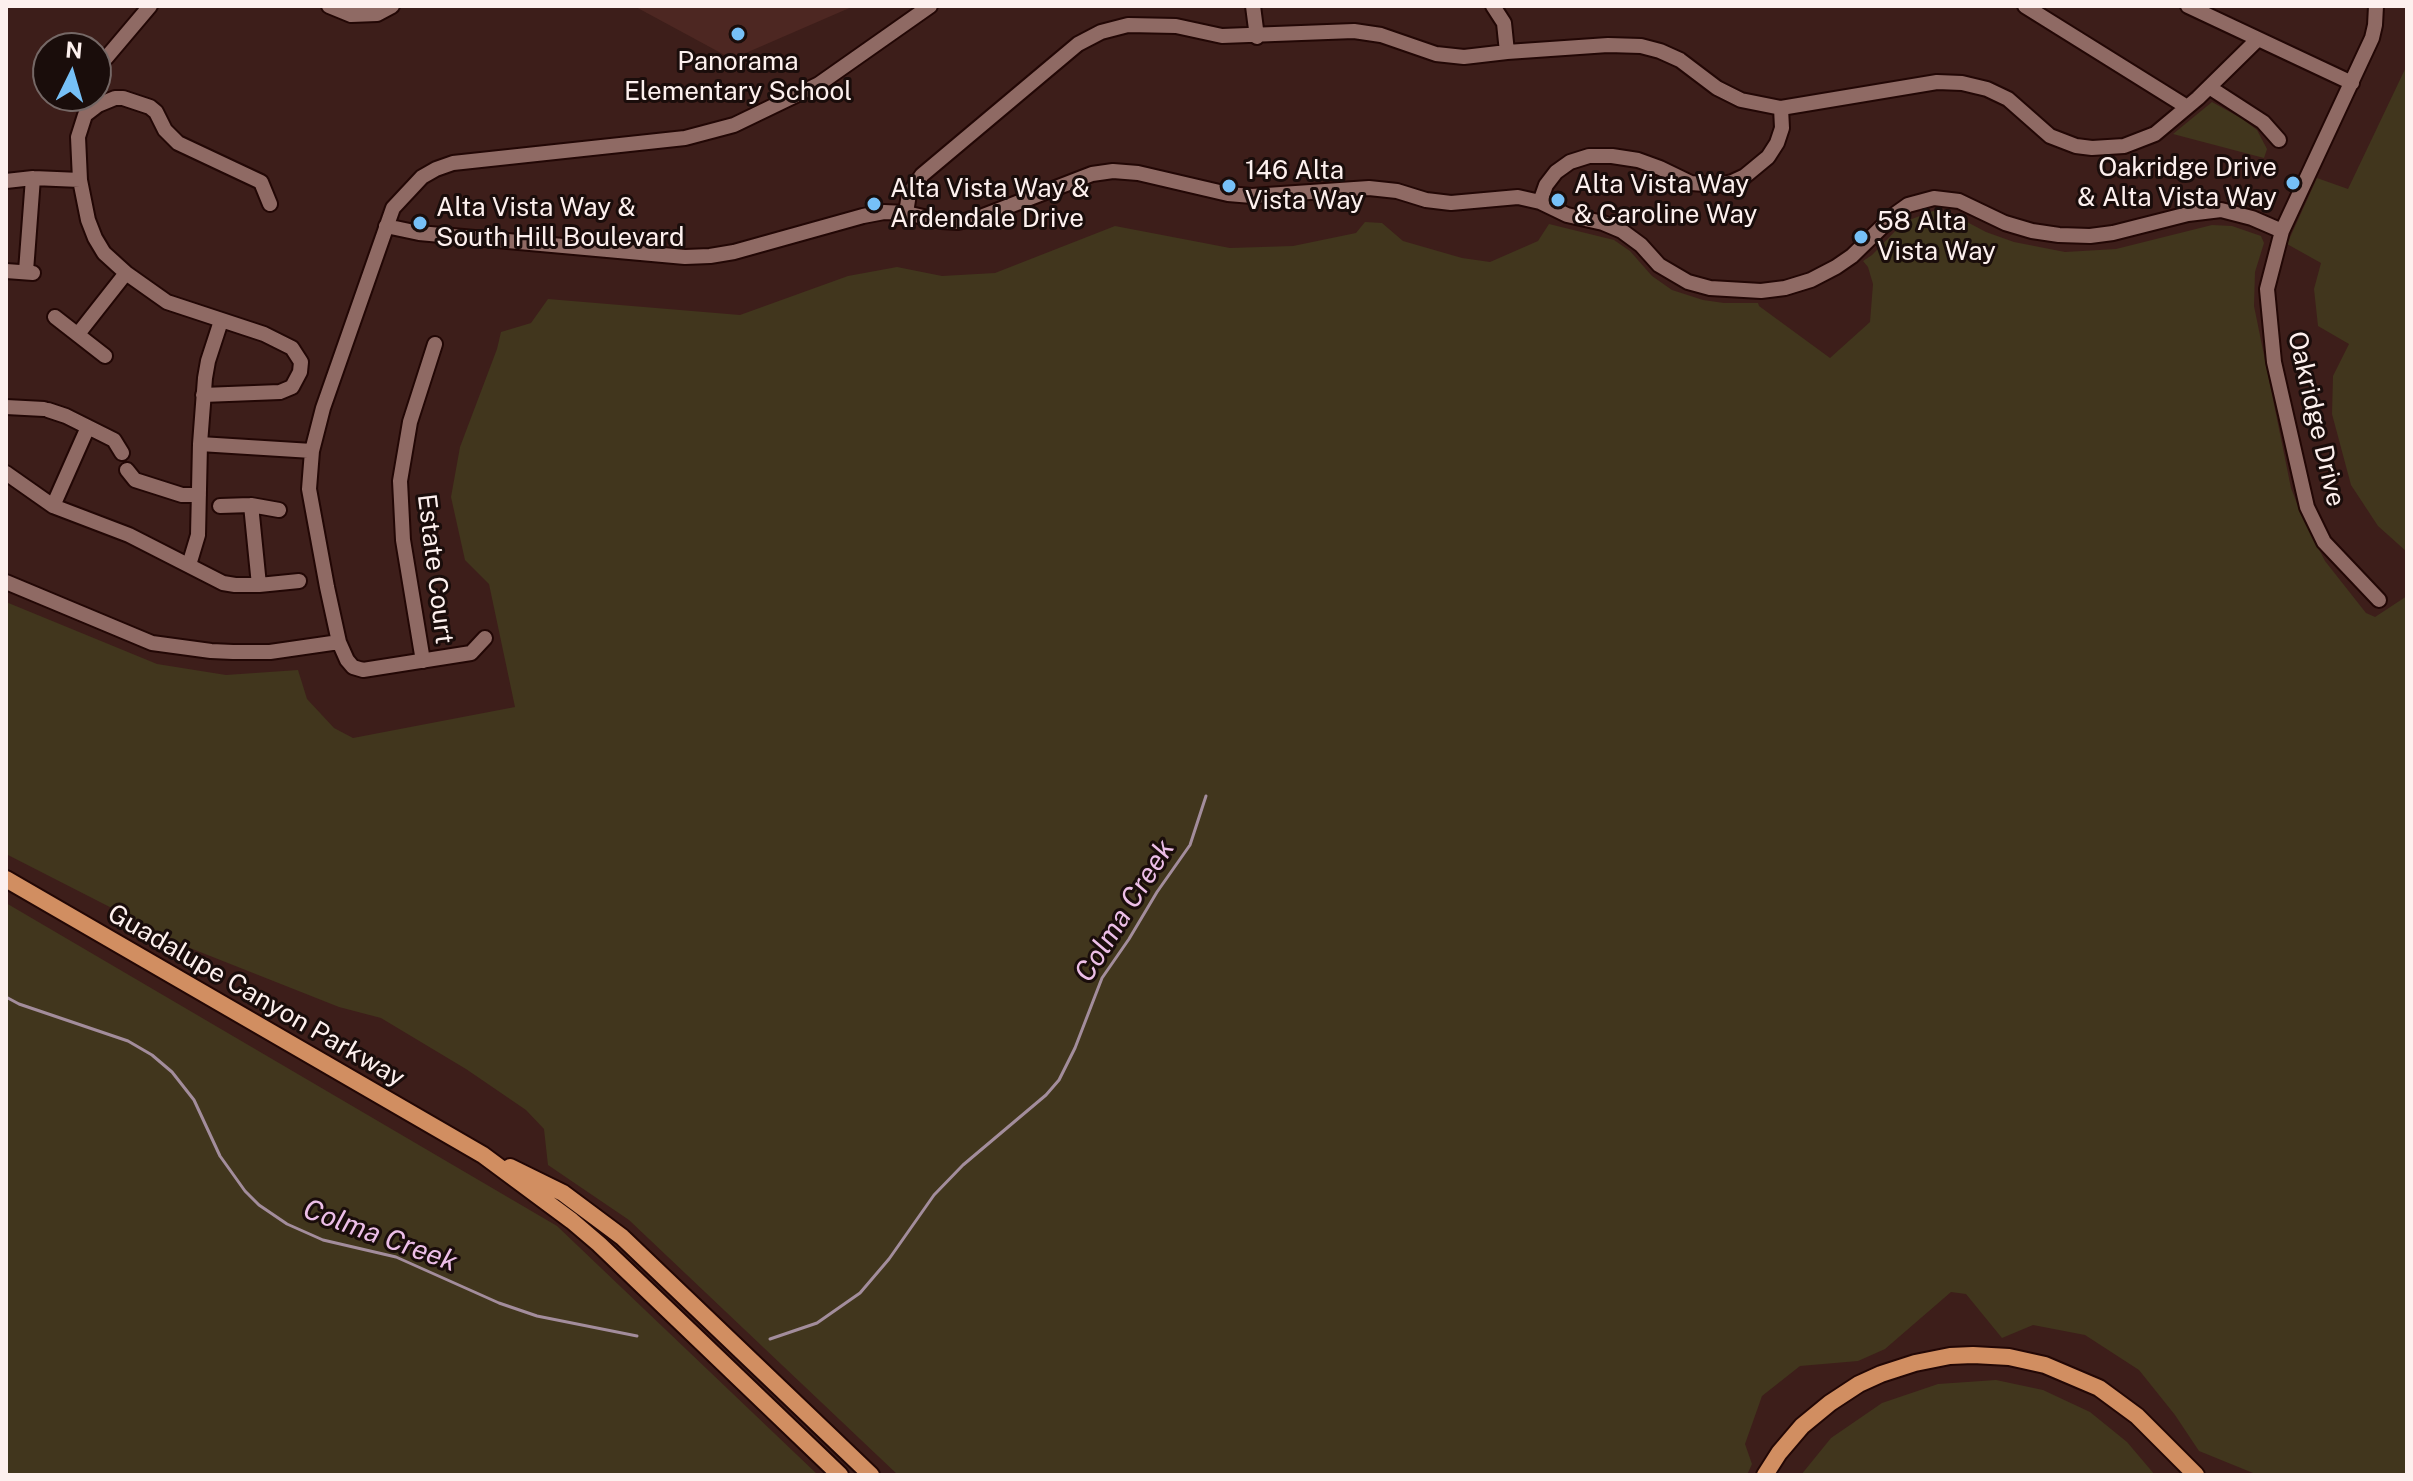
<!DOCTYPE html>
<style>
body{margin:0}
#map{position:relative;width:2413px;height:1481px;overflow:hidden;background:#3d1e1a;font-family:"Public Sans",sans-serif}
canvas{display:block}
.frame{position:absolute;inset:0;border:8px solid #fdf0ee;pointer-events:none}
.north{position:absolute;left:32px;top:32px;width:80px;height:80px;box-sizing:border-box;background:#1a0d0b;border:2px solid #756866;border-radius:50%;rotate:5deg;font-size:22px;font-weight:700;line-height:32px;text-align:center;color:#fdf0ee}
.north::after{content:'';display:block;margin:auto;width:28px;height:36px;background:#76c0f7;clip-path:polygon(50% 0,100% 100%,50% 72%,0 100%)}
</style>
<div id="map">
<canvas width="2413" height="1481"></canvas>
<div class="frame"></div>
<div class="north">N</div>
</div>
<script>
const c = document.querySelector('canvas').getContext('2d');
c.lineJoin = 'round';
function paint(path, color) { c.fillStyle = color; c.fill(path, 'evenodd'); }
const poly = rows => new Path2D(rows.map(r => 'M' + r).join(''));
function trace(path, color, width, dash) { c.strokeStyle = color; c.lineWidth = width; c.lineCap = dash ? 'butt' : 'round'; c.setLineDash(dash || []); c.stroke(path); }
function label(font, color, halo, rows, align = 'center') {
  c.font = font + ' "Public Sans",sans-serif'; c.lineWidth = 6; c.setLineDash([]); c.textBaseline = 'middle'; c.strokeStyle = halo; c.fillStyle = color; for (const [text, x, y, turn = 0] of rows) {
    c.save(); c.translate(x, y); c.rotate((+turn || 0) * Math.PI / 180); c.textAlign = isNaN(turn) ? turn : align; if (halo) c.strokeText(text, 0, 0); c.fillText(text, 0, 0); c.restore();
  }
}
const built = poly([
 [634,6,854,6,732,59]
]);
const green = poly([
 [2407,65,2407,552,2378,526,2351,485,2332,414,2333,376,2349,344,2318,326,2314,289,2321,263,2287,244,2317,178,2348,189],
 [2212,102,2241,118,2257,130,2267,149,2264,158,2173,134],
 [1933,211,1952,214,1986,232,2014,242,2065,252,2116,249,2212,225,2232,226,2261,236,2264,243,2255,272,2254,306,2291,488,2301,514,2325,561,2366,613,2375,617,2407,596,2407,1475,2258,1475,2199,1451,2175,1415,2139,1370,2085,1335,2033,1325,2002,1338,1966,1294,1951,1292,1885,1349,1858,1361,1800,1366,1762,1396,1745,1444,1752,1464,1747,1475,898,1475,629,1220,548,1165,544,1129,526,1110,466,1069,381,1018,339,1007,190,948,6,854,6,602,157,664,226,675,298,670,307,699,334,728,353,738,515,707,489,584,465,560,451,497,460,447,497,349,501,332,531,323,548,299,740,315,848,276,897,267,942,276,995,273,1115,226,1230,248,1293,246,1356,233,1365,222,1382,223,1403,241,1462,258,1490,262,1538,241,1549,224,1614,240,1630,251,1652,276,1672,290,1703,300,1724,303,1758,303,1759,306,1830,358,1870,322,1873,284,1868,267,1863,261,1872,255,1904,222],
 [6,903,557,1226,818,1475,6,1475],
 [1996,1380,2043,1390,2090,1412,2127,1442,2155,1475,1801,1475,1831,1438,1882,1403,1938,1384]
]);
const stream = poly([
 [6,997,19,1004,128,1041,152,1055,172,1072,194,1100,220,1156,245,1191,259,1205,287,1224,323,1240,396,1257,499,1303,537,1316,637,1336],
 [770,1339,817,1323,860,1293,889,1259,934,1195,963,1165,1046,1095,1059,1080,1075,1048,1102,978,1129,939,1157,892,1190,845,1206,796]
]);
const minor = poly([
 [329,6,351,15,377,14,392,6],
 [1253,6,1257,37],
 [1493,6,1504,23,1507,52],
 [2025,6,2187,107],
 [2188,6,2352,83],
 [2376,6,2375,25,2372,38,2282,231,2267,289,2274,362,2307,507,2324,542,2379,600],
 [106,58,150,6],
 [2209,87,2263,122,2279,140],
 [6,181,33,178,80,180],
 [1540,202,1546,185,1556,172,1570,162,1589,156,1612,156,1638,160,1660,168,1691,183,1718,185,1732,182,1745,176,1768,157,1777,143,1782,128,1781,108],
 [906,213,909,194,922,175,1078,44,1101,32,1128,25,1176,26,1222,36,1354,31,1381,35,1436,54,1464,57,1507,52,1608,45,1641,46,1660,51,1680,60,1717,88,1741,100,1781,108,1937,82,1962,83,1987,89,2008,99,2050,136,2076,146,2092,148,2124,146,2155,134,2198,98,2257,40],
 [386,226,419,233,685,257,710,256,734,252,863,216,884,212,906,213,941,221,958,222,978,218,1092,174,1113,171,1138,173,1228,194,1252,196,1369,188,1397,191,1426,200,1451,203,1518,197,1540,202,1567,215,1603,223,1622,231,1641,245,1659,265,1688,282,1710,288,1761,291,1785,288,1811,280,1836,267,1852,256,1894,215,1908,205,1934,198,1959,201,2005,223,2032,231,2059,235,2090,236,2113,233,2188,214,2221,210,2252,218,2282,231],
 [6,271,33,273],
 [26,271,33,178],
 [55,317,105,356],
 [78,334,126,273],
 [203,395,280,392,292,387,300,372,301,362,292,348,264,334,167,302,126,273,104,253,95,238,88,220,80,180,78,137,85,115,98,105,115,98,123,98,150,107,156,112,165,130,178,143,261,182,270,204],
 [6,407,44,409],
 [48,410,66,416,114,440,122,453],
 [200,444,312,451],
 [127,470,135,480,182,495,199,495],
 [6,473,53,506,129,535,223,583,235,585,259,585,299,581],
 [251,505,259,585],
 [53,506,88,427],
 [220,506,251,505,279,510],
 [189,565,198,535,200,444,205,378,208,361,221,321],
 [6,582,152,643,211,651,233,652,270,652,339,642],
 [485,638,471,653,363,670,353,667,347,660,339,642,327,587,309,489,312,451,323,408,393,208,422,177,436,169,453,163,685,138,734,125,819,84,930,6],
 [423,661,403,540,400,481,410,422,435,344]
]);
const major = poly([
 [6,879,483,1155,572,1221,599,1244,840,1475],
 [510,1167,563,1193,622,1237,871,1475],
 [1765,1475,1779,1453,1802,1426,1830,1403,1859,1384,1881,1374,1915,1363,1950,1356,1973,1355,2009,1357,2045,1365,2099,1388,2137,1416,2196,1475]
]);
const markers = [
 [738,34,8,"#76c0f7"],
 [2293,183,8,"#76c0f7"],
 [1229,186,8,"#76c0f7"],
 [1558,200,8,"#76c0f7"],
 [874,204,8,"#76c0f7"],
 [420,223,8,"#76c0f7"],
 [1861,237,8,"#76c0f7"]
];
const poiNames = [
 ["Panorama",738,62,"center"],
 ["Elementary School",738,92,"center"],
 ["Oakridge Drive",2277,168,"right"],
 ["& Alta Vista Way",2277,198,"right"],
 ["146 Alta",1245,171],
 ["Vista Way",1245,201],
 ["Alta Vista Way",1574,185],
 ["& Caroline Way",1574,215],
 ["Alta Vista Way &",890,189],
 ["Ardendale Drive",890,219],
 ["Alta Vista Way &",436,208],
 ["South Hill Boulevard",436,238],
 ["58 Alta",1877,222],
 ["Vista Way",1877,252]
];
const streetNames = [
 ["Oakridge Drive",2316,419,77],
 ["Estate Court",435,569,83],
 ["Guadalupe Canyon Parkway",256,996,30]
];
const waterNames = [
 ["Colma Creek",1125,911,-58],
 ["Colma Creek",380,1236,20]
];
paint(built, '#4d2722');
paint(green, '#41361d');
trace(stream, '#a38d9c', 3);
trace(minor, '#220705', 18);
trace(major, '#220705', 20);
trace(minor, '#8f6a64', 14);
trace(major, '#d18e61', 16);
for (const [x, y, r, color] of markers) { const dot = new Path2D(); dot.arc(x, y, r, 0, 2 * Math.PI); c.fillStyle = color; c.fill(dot); trace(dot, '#1a0d0b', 3); }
label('26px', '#fdf0ee', '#1a0d0b', poiNames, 'left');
label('26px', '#fdf0ee', '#1a0d0b', streetNames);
label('italic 28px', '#ecbee7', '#1a0d0b', waterNames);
</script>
